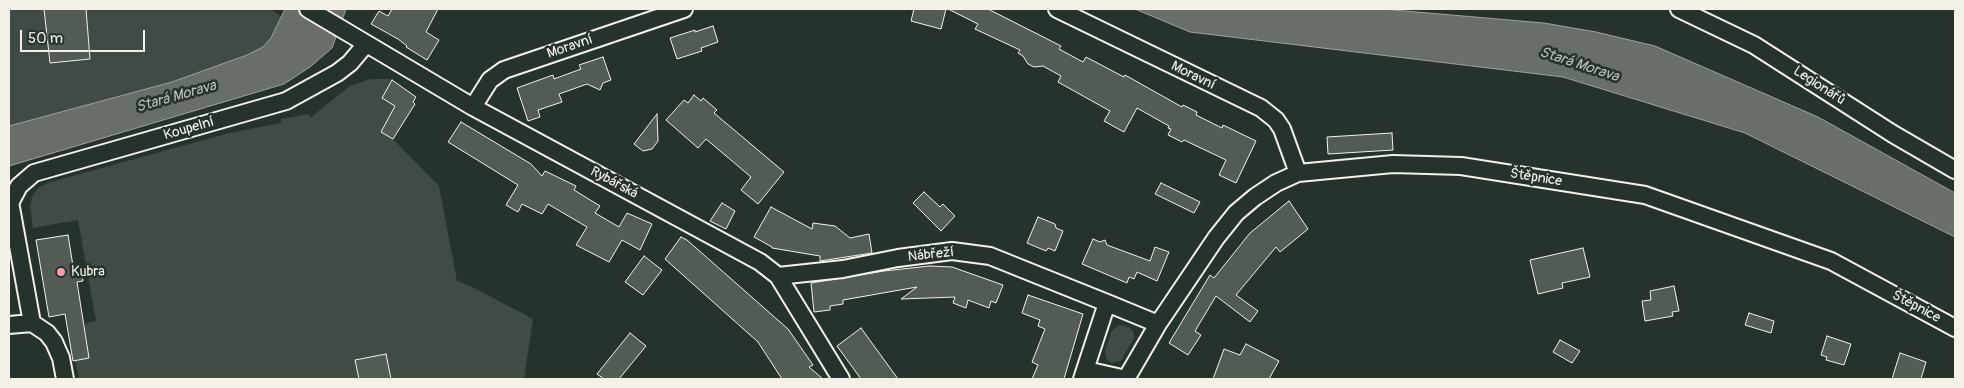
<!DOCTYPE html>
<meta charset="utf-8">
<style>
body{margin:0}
#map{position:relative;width:1964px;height:388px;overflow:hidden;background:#26332d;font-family:Pangolin,sans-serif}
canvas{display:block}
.frame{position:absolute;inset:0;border:10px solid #f4f1e8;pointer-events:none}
.scale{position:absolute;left:20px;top:30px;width:125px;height:22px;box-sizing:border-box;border:2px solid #f4f1e8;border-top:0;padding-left:6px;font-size:15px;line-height:18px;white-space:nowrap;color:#f4f1e8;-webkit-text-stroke:4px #26332d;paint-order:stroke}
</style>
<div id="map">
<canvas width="1964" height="388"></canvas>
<div class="frame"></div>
<div class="scale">50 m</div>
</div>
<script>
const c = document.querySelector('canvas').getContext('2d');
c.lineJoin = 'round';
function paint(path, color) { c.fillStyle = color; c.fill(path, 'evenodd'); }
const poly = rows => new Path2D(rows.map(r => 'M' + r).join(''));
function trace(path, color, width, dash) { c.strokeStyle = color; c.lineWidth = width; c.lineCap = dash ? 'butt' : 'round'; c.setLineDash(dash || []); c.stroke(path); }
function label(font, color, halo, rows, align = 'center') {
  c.font = font + ' Pangolin,sans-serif'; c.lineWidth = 5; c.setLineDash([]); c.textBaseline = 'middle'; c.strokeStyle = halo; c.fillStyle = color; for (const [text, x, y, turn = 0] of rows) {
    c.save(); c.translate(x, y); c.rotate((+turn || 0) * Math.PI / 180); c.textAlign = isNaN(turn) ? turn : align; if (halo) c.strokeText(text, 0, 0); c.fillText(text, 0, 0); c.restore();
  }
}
const green = poly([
 [9,9,270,9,282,17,271,38,263,47,247,55,172,82,9,126],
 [371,79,388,79,404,89,381,132,393,139,439,186,457,281,472,287,533,319,524,379,79,379,75,360,89,358,84,324,96,321,78,220,33,228,30,207,32,197,38,188,47,183,229,133,281,123,281,119,309,114,310,118,350,86],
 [1120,325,1129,327,1133,331,1134,338,1121,361,1111,363,1106,359,1105,351,1112,330]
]);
const water = poly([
 [285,9,346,9,332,48,310,67,284,84,9,166,9,126,172,82,247,55,263,47,271,38,285,9],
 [1135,9,1382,9,1544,23,1596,32,1655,46,1818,117,1955,193,1955,237,1745,133,1563,77,1190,32,1135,9]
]);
const building = poly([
 [44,9,86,9,90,59,50,63,44,9],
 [392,9,438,9,426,32,439,40,427,60,406,47,407,46,398,39,371,24,379,11,388,16,392,9],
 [914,9,946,9,941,29,911,21,914,9],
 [948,9,988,9,1061,46,1059,49,1083,62,1086,57,1124,77,1125,75,1182,107,1183,105,1197,112,1196,115,1222,128,1223,125,1256,141,1236,183,1219,175,1226,160,1184,140,1182,142,1168,135,1171,129,1168,128,1169,126,1137,108,1124,132,1104,121,1110,111,1058,82,1061,76,1043,66,1034,67,1028,64,1023,56,1018,53,1020,50,975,29,978,24,948,9],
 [713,26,718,42,701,48,702,51,677,59,670,38,695,30,695,32,713,26],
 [603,57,611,80,603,83,600,90,587,84,559,94,562,102,538,110,540,117,528,121,517,88,553,75,554,79,581,69,579,65,603,57],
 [392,80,416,97,413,102,415,104,393,139,381,132,395,106,382,98,392,80],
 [694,95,701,101,703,98,717,110,714,113,784,172,758,204,741,190,751,177,706,139,698,148,666,120,684,100,688,103,694,95],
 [657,114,658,141,652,149,643,151,634,144,657,114],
 [461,122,531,164,542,176,545,171,576,186,574,190,600,206,595,213,619,227,627,213,652,224,640,250,622,240,609,262,576,245,587,227,548,204,542,214,522,204,518,212,506,205,518,185,448,142,461,122],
 [1392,133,1393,150,1328,154,1327,137,1392,133],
 [1161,183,1200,202,1194,213,1155,194,1161,183],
 [924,192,940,207,943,204,955,216,941,231,913,203,924,192],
 [1289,201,1308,229,1280,252,1276,247,1236,295,1258,311,1250,322,1216,296,1195,331,1201,335,1188,355,1169,343,1210,275,1214,278,1250,233,1289,201],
 [722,203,735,211,726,229,710,221,722,203],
 [771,207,812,229,813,223,835,226,850,238,869,234,872,253,820,261,820,256,772,248,772,247,754,237,771,207],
 [1038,217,1055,224,1056,228,1063,231,1055,251,1048,248,1046,251,1027,243,1038,217],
 [68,235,73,266,80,265,83,281,77,282,89,358,73,361,65,314,49,317,36,240,68,235],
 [681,237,687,240,788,329,813,365,809,367,823,379,782,379,758,342,665,259,681,237],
 [1093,239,1100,242,1105,240,1107,245,1150,261,1155,247,1169,252,1157,281,1137,272,1134,279,1129,277,1127,283,1082,264,1093,239],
 [1583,248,1590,277,1562,283,1563,288,1538,294,1530,260,1583,248],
 [644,256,662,270,643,295,625,282,644,256],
 [930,266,952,267,1003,285,996,303,991,301,989,308,968,300,966,308,953,303,955,297,901,299,917,287,843,300,843,304,830,306,830,310,814,312,811,283,884,271,930,266],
 [1674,286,1679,311,1672,312,1673,316,1645,321,1642,301,1651,300,1650,291,1674,286],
 [1028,295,1083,314,1064,379,1032,379,1038,365,1032,362,1045,329,1038,326,1040,320,1022,313,1028,295],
 [1749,313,1774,321,1771,333,1745,325,1749,313],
 [861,328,898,379,861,379,837,346,861,328],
 [630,333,646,346,619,379,604,379,597,374,630,333],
 [1827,336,1851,344,1844,365,1826,360,1827,357,1821,355,1827,336],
 [1560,340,1580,351,1572,363,1553,352,1560,340],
 [1246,344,1279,361,1269,379,1213,379,1224,349,1240,355,1246,344],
 [1900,353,1926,362,1921,379,1892,379,1900,353],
 [386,354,391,379,359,379,355,360,386,354]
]);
const minor = poly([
 [308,9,473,107,760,262,778,276,841,379],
 [1057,9,1261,108,1276,120,1282,129,1298,173],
 [1679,9,1754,45,1893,134,1955,170],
 [473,107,490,80,504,70,684,9],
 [10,202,32,323],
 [9,205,19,186,34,173,286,101,337,73,350,63,366,44],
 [778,276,843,269,898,258,952,251,990,256,1107,303,1082,379],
 [1107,303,1158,324,1126,379],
 [32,323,47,333,54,342,61,358,65,379],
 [1158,324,1216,238,1236,213,1255,197,1276,183,1298,173,1393,164,1461,166,1645,195,1831,261,1955,328],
 [9,325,32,323],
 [1086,370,1126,379]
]);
const markers = [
 [61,272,5,"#ff9aa2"]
];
const streetNames = [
 ["Moravní",570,47,-19],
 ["Moravní",1193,76,26],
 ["Legionářů",1819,86,33],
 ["Koupelní",189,129,-16],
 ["Štěpnice",1536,178,9],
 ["Rybářská",614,183,28],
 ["Nábřeží",931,255,-6],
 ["Štěpnice",1916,307,28]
];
const poiNames = [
 ["Kubra",71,272]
];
const waterNames = [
 ["Stará Morava",1579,65,18],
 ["Stará Morava",176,97,-16]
];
paint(green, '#414b45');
paint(water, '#676f68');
trace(water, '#9fa39b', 1);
paint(building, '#525c55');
trace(building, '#f4f1e8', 1);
trace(minor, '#f4f1e8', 20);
trace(minor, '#26332d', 16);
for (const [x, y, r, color] of markers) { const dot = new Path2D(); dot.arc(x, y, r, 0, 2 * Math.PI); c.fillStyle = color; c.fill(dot); trace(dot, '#26332d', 2); }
label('14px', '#f4f1e8', '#26332d', streetNames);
label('14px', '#f4f1e8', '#26332d', poiNames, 'left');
label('italic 15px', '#bcbdb5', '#26332d', waterNames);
</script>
